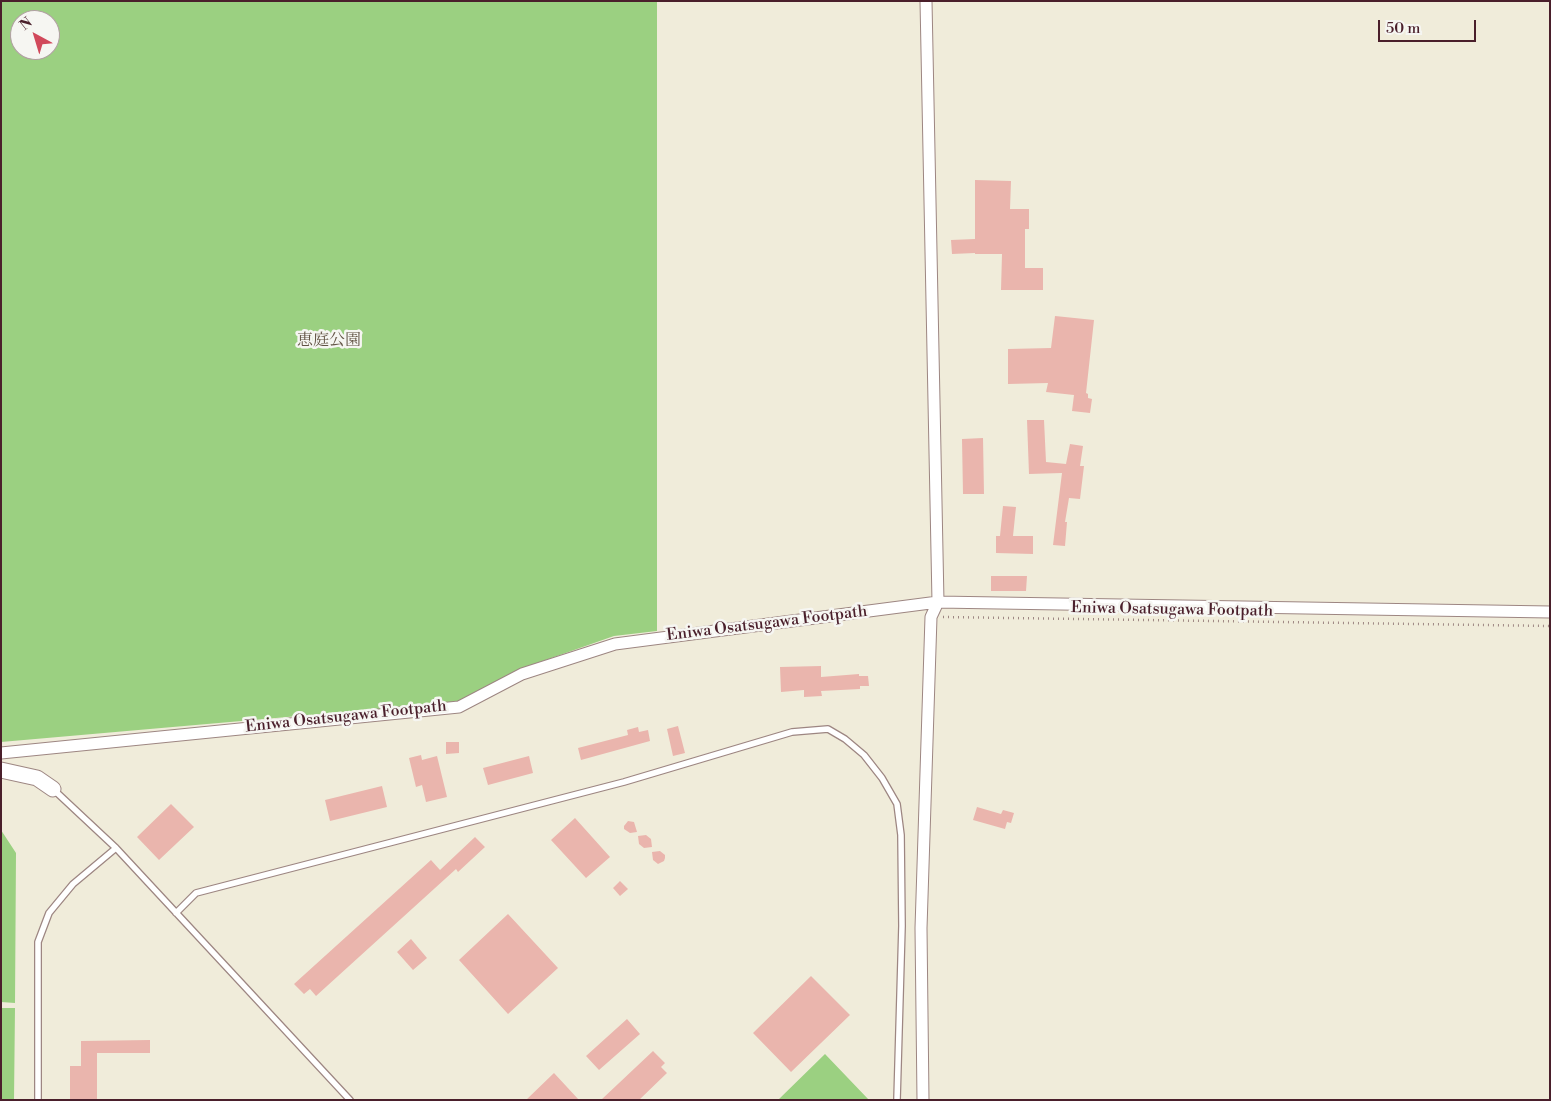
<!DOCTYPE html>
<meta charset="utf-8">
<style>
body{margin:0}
#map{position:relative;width:1551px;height:1101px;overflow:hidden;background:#f0ecda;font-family:"Libre Bodoni",serif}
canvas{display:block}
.frame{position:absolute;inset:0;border:2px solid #4a1f2b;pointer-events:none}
.north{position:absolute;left:10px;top:10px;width:50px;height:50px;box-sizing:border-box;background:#f6f6f2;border:1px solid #b1a0a2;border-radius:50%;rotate:321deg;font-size:14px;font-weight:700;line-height:20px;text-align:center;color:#4a1f2b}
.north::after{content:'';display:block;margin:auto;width:18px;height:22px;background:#d1495b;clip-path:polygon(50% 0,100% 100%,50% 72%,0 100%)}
.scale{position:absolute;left:1378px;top:20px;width:98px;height:22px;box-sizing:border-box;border:2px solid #4a1f2b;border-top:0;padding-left:6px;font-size:15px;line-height:18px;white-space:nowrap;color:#4a1f2b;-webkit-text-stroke:4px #f6f6f2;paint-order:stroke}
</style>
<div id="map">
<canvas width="1551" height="1101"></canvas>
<div class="frame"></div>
<div class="north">N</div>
<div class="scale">50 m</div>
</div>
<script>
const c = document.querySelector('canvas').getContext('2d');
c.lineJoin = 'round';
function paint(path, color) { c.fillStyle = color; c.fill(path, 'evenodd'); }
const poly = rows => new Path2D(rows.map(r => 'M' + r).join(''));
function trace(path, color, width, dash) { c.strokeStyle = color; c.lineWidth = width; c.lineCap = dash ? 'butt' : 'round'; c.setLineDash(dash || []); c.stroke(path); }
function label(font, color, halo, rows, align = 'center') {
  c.font = font + ' "Libre Bodoni","Noto Serif JP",serif'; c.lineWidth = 5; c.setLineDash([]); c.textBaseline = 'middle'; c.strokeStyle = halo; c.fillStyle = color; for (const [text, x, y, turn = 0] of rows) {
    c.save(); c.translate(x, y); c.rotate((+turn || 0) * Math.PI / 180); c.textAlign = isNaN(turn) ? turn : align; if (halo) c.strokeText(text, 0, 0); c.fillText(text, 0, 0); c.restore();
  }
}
const green = poly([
 [1,1,657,1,657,631,614,636,520,669,459,702,1,742],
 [20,20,50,20,50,50,20,50],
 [1,830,16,853,15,1003,1,1002],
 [1,1008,15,1008,14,1100,1,1100],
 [825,1054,869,1100,778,1100]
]);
const building = poly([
 [975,180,1011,181,1010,209,1029,209,1029,229,1025,229,1025,268,1043,268,1043,290,1001,290,1002,254,975,254,975,253,952,254,951,240,975,239],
 [1055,316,1094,320,1086,393,1088,394,1088,398,1092,399,1090,413,1072,411,1074,395,1046,392,1048,383,1008,384,1008,349,1051,348],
 [1027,420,1044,420,1046,462,1066,464,1070,444,1083,446,1080,466,1084,466,1080,499,1069,498,1065,522,1067,522,1065,546,1053,545,1062,473,1029,474],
 [983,438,984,494,963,494,962,439],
 [1003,506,1016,507,1013,536,1033,536,1033,554,996,553,996,536,1000,536],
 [991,576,1027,576,1026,591,991,591],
 [821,666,821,677,859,674,859,676,868,676,869,686,860,686,860,689,821,691,822,696,804,697,804,690,781,692,780,667],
 [678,726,685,753,673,756,667,729],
 [638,727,639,732,648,730,650,741,581,760,578,748,628,735,627,730],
 [446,742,459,742,459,753,446,754],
 [421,755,422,760,437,756,447,797,426,802,422,785,416,787,409,758],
 [529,756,533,773,488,785,483,768],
 [382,786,387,807,330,821,325,800],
 [171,804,194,827,159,860,137,837],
 [977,807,1001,814,1003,810,1014,813,1011,823,1007,822,1005,829,973,820],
 [575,818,610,857,586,878,551,840],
 [628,821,634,822,637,832,630,833,624,829,624,826],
 [646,835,651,839,652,847,644,848,639,844,638,836],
 [475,837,485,847,458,872,456,869,316,996,310,989,304,994,294,984,431,860,440,870],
 [660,851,665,855,665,858,664,861,658,864,653,860,652,852],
 [620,881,628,889,620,896,613,888],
 [508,914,558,968,508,1014,459,960],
 [411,939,427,958,413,970,397,952],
 [811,976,850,1015,791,1072,753,1033],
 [627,1019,640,1034,599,1070,586,1056],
 [150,1040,150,1053,97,1053,97,1100,70,1100,70,1066,81,1066,81,1041],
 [653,1051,665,1063,661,1067,667,1073,639,1100,601,1100],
 [554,1073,579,1100,526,1100]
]);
const path = poly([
 [943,617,1550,626]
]);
const service = poly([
 [54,790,116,848,350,1100],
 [176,913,196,893,624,782,792,732,828,729,845,739,864,755,882,778,897,804,901,835,902,926,897,1100],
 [38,1100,38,942,49,913,73,884,116,848]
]);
const minor = poly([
 [1,753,459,707,522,674,615,644,938,602,1550,612],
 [923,1100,921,928,931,617,938,602,926,1]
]);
const tertiary = poly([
 [1,770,37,778,53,789]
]);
const parkNames = [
 ["恵庭公園",329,341]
];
const streetNames = [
 ["Eniwa Osatsugawa Footpath",1172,610,1],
 ["Eniwa Osatsugawa Footpath",767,624,-7],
 ["Eniwa Osatsugawa Footpath",346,717,-6]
];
paint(green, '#9bd081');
paint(building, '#eab5ad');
trace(service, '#9d8682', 8);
trace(minor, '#9d8682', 13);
trace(tertiary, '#9d8682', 17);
trace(path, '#9d8682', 2.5, [1, 4]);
trace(service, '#fff', 5.5);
trace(minor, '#fff', 11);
trace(tertiary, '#fff', 15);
label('16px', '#625445', '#f6f6f2', parkNames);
label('16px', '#4a1f2b', '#f6f6f2', streetNames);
</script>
